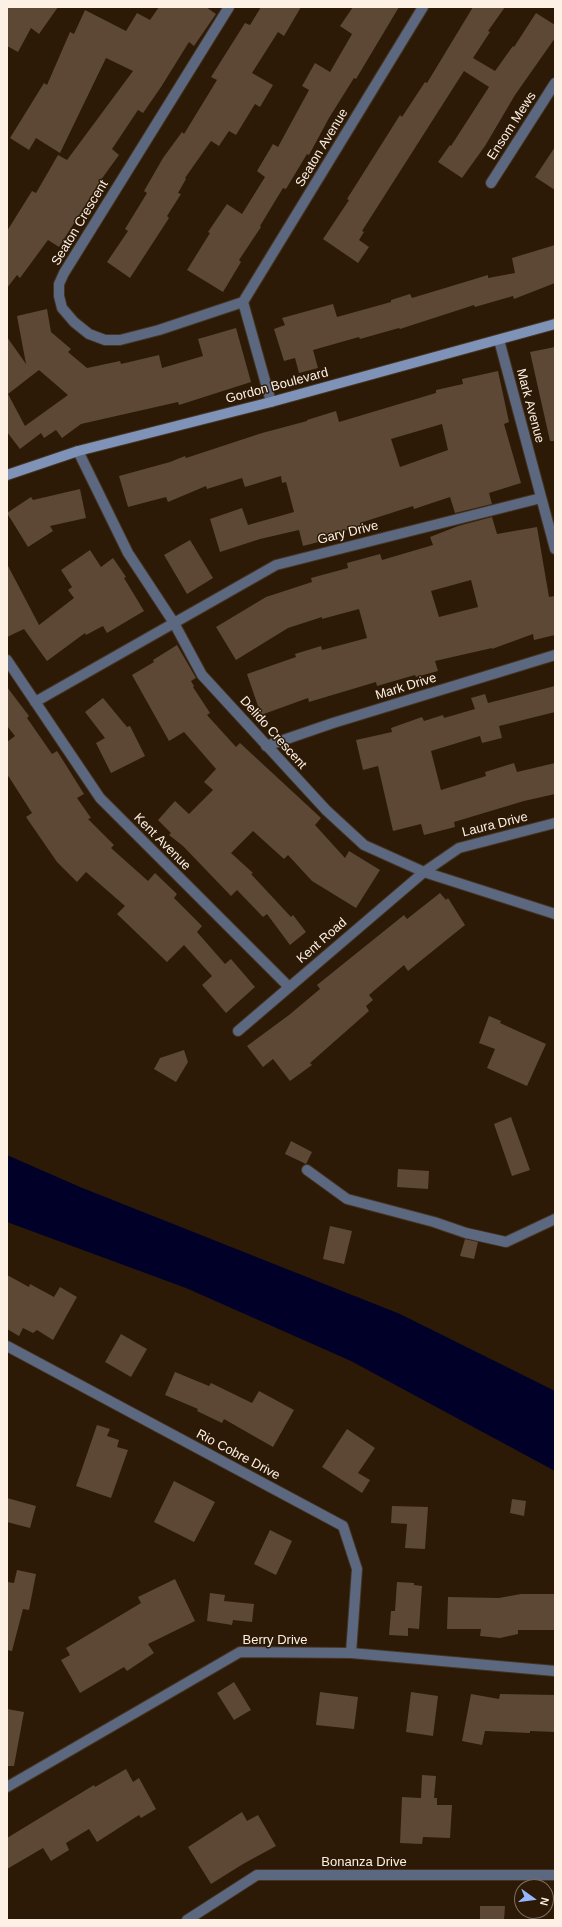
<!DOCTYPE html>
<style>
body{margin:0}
#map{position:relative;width:562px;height:1927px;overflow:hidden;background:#2c1a07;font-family:Arial,sans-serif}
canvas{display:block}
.frame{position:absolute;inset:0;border:8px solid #fdf0e4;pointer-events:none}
.north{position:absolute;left:514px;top:1879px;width:40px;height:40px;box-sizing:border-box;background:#2c1a07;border:1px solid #80705f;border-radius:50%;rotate:104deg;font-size:11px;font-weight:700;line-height:16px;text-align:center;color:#fdf0e4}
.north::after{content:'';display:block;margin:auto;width:14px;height:18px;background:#94b7fd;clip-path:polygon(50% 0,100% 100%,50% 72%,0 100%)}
</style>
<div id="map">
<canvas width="562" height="1927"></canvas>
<div class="frame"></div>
<div class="north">N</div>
</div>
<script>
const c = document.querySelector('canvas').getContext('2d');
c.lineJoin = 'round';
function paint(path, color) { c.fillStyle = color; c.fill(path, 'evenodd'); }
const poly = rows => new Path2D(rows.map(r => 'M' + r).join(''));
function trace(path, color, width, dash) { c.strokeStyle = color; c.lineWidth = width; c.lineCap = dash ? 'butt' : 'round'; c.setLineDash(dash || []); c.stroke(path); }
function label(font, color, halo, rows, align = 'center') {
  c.font = font + ' Arial,sans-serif'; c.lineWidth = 3; c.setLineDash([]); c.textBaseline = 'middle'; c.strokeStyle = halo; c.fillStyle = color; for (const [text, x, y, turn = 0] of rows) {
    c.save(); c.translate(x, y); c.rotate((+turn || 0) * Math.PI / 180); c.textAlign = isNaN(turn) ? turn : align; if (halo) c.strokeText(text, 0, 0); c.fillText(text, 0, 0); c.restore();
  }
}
const water = poly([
 [7,1155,80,1187,400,1314,555,1391,555,1471,351,1361,186,1288,7,1222]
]);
const building = poly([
 [7,7,58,7,39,34,31,28,18,52,7,46],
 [159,7,206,7,216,14,194,46,189,42,161,87,143,113,138,110,112,149,119,155,103,177,59,247,48,240,20,278,17,275,7,288,7,231,32,191,36,193,58,155,67,160,133,71,106,58,60,153,36,138,29,150,10,138,44,83,47,85,70,32,74,34,85,10,126,31,137,13,150,20],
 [261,7,301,7,284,36,278,32,252,73,273,85,260,107,255,104,236,135,229,131,219,146,211,141,185,178,186,179,178,193,181,194,167,216,169,218,130,278,107,262,128,231,125,229,147,193,144,191,163,158,182,132,184,134,217,80,211,77,245,23,250,25],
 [353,7,399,7,356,79,354,78,329,118,309,155,307,154,286,189,283,188,260,226,261,227,239,260,241,262,223,292,187,270,210,233,208,232,227,204,242,214,265,177,257,171,273,144,278,147,309,90,302,86,315,63,330,72,352,34,340,26],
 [473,7,505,7,488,31,490,32,473,58,495,71,513,46,514,47,536,13,555,25,555,38,515,95,485,146,462,178,438,162,450,145,451,146,489,87,464,71,362,231,364,232,359,240,369,247,358,263,323,239,349,200,347,199,400,115,402,117,425,82,427,83],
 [555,147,555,190,535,177],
 [555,245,555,283,514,299,513,296,475,307,474,305,400,329,399,328,360,339,359,337,313,350,318,368,299,373,295,358,284,361,274,329,285,325,282,318,333,304,337,317,391,302,391,300,410,294,412,298,488,275,488,278,515,273,512,258],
 [47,309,51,332,71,349,68,352,87,368,120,361,121,364,159,355,162,368,203,356,198,339,236,328,251,382,179,405,178,402,81,424,62,438,56,430,44,438,41,433,20,449,7,432,7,337,26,364,17,316],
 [39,370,68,395,25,426,8,394],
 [555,347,555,441,550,441,530,352],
 [498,371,509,422,504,424,521,483,489,493,492,504,455,513,450,497,414,509,413,506,360,523,361,526,333,534,334,538,303,546,299,530,260,539,220,552,210,519,242,508,248,525,294,512,286,482,282,483,281,476,245,487,242,478,207,489,206,486,168,502,166,497,128,507,119,476,170,462,185,456,186,458,262,433,307,421,307,420,336,411,339,422,436,393,436,390,463,384,462,379],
 [442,424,448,450,400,467,391,439],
 [80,489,86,518,50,526,53,531,28,547,7,513,31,497,33,500],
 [492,517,497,534,537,527,549,597,555,596,555,635,534,640,533,634,492,649,492,648,435,661,438,671,416,677,415,675,377,686,376,682,309,702,308,698,261,715,247,674,296,657,295,654,321,646,322,650,367,638,359,609,322,619,322,617,288,628,236,660,216,627,266,597,312,582,311,578,348,568,347,563,380,554,382,560,433,545,430,537,458,526],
 [471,580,478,607,439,617,431,591],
 [190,540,213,578,187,594,164,555],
 [90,550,101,567,113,558,126,577,124,578,144,611,107,633,103,626,86,635,85,633,47,661,24,629,7,637,7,564,39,625,74,598,68,590,72,587,61,570],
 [177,645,196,678,191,681,194,686,193,687,210,713,207,715,236,747,240,743,321,818,315,825,345,858,349,851,380,870,356,908,312,881,288,855,284,859,253,831,231,853,253,873,251,874,291,917,293,915,306,932,290,945,267,914,263,917,237,890,231,896,183,846,169,835,171,833,158,820,175,801,189,814,213,790,204,782,216,769,184,732,169,741,132,675,154,662,153,660],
 [555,686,555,712,499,726,502,738,482,743,480,736,431,751,441,790,486,776,485,772,514,763,517,772,555,763,555,794,524,801,454,822,455,827,424,835,421,824,393,831,378,766,363,770,356,740,392,732,391,728,422,717,424,721,443,715,444,718,475,709,471,698,485,694,488,703],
 [7,687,29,716,27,718,52,754,57,751,64,762,84,794,77,798,91,818,88,819,114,845,111,848,148,881,155,873,177,894,174,898,202,926,197,932,225,964,231,959,255,987,226,1013,202,985,212,976,184,945,167,962,117,914,125,906,86,872,77,882,57,862,26,817,32,813,7,774,7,742,15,736,7,726],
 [103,698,127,727,130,726,145,756,111,773,96,743,105,738,85,712],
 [440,893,446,900,448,898,465,925,408,971,404,965,369,995,373,1000,366,1006,369,1011,310,1063,312,1065,290,1081,273,1059,263,1067,247,1046,289,1015,320,989,317,985,404,915,407,919],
 [489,1016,501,1021,500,1023,546,1044,527,1086,487,1068,495,1049,479,1043],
 [184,1050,188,1062,176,1082,154,1069,160,1058],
 [511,1117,530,1170,512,1176,494,1124],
 [291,1141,312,1152,306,1164,285,1154],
 [398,1169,429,1171,428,1189,397,1187],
 [330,1226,352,1231,344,1264,323,1259],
 [465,1239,478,1242,474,1259,460,1256],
 [7,1275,29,1287,30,1284,54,1297,60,1287,77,1297,53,1340,37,1330,33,1333,23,1328,19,1336,7,1329],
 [121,1334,147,1349,131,1377,105,1362],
 [175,1372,209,1386,211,1383,252,1403,259,1391,294,1410,273,1447,224,1419,222,1423,197,1411,198,1409,165,1395],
 [97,1425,110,1429,107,1436,119,1440,117,1447,128,1450,111,1498,76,1486],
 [347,1429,375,1448,358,1473,370,1480,362,1493,322,1467],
 [174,1481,215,1502,194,1542,154,1522],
 [7,1498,36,1506,30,1528,7,1522],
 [512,1499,526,1501,524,1516,510,1513],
 [392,1506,428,1507,425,1549,405,1548,407,1524,391,1523],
 [270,1530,292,1541,276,1575,254,1564],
 [17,1570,36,1574,29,1610,23,1609,12,1651,7,1650,7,1582,14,1583],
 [175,1579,195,1621,148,1644,154,1653,127,1671,124,1667,80,1693,61,1660,70,1655,66,1648,141,1603,138,1597],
 [397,1582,414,1583,414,1585,422,1586,419,1629,408,1628,408,1636,389,1635,391,1611,395,1611],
 [210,1593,225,1595,224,1601,254,1604,252,1622,233,1620,232,1625,207,1621],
 [521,1594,555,1594,555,1630,518,1630,518,1634,500,1638,480,1636,481,1629,447,1629,448,1597,499,1598],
 [234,1682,251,1710,234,1720,217,1693],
 [320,1692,358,1697,354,1729,316,1725],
 [411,1692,438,1696,433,1736,406,1732],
 [471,1694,499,1699,500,1694,555,1695,555,1732,530,1731,530,1733,485,1731,482,1745,462,1741],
 [7,1709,24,1712,14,1766,7,1766],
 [126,1769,133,1782,139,1778,156,1809,141,1818,139,1815,97,1842,89,1829,66,1843,69,1850,51,1861,43,1848,7,1869,7,1838,94,1785,95,1787],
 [422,1775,436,1776,434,1798,437,1798,437,1805,452,1805,450,1838,423,1837,422,1844,400,1843,402,1797,421,1798],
 [242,1812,247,1821,258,1815,276,1846,243,1864,211,1884,188,1847],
 [480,1906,505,1906,504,1920,480,1920]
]);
const street = poly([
 [229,7,64,273,59,284,59,296,62,308,74,322,89,334,105,340,120,340,159,330,243,302],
 [491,183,555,83],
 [243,302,423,7],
 [243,302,271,402],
 [499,340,555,549],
 [78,451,128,553,174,623,202,675,326,810,364,845,424,872,555,914],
 [7,660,100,798,289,987],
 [35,702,276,565,541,498],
 [266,746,333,723,555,655],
 [238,1031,424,872,459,848,555,823],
 [307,1170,347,1199,434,1222,466,1233,506,1242,555,1219],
 [7,1346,343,1526,357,1569,351,1653],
 [7,1787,240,1652,351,1653,555,1671],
 [187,1920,257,1875,555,1875]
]);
const secondary = poly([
 [7,475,78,451,271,402,555,324]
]);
const streetNames = [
 ["Ensom Mews",512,126,-57],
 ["Seaton Avenue",322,148,-59],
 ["Seaton Crescent",80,223,-59],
 ["Gordon Boulevard",277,386,-15],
 ["Mark Avenue",530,406,75],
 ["Gary Drive",348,533,-14],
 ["Mark Drive",406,687,-17],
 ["Delido Crescent",273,733,48],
 ["Laura Drive",495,825,-14],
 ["Kent Avenue",162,842,45],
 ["Kent Road",322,941,-41],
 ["Rio Cobre Drive",238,1455,28],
 ["Berry Drive",275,1640],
 ["Bonanza Drive",364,1862]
];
paint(water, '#000029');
paint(building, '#5c4834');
trace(street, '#453422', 12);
trace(secondary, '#453422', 12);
trace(street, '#5c6880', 10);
trace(secondary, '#7f92b8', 10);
label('13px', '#fdf0e4', '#2c1a07', streetNames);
</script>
